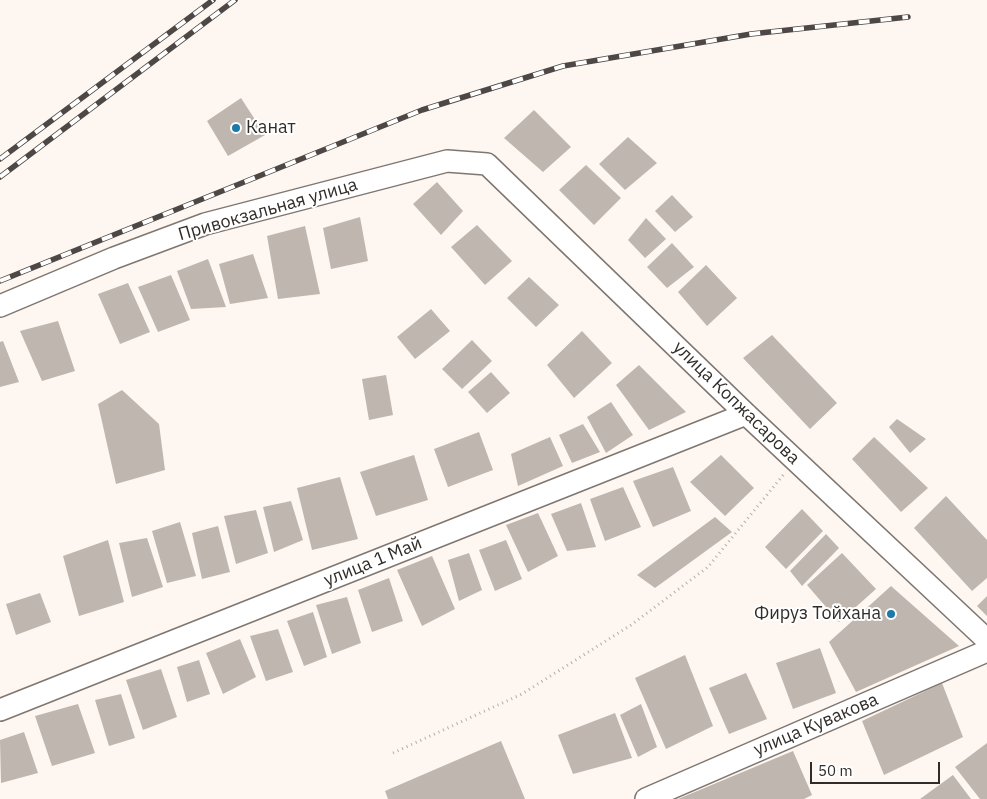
<!DOCTYPE html>
<meta charset="utf-8">
<style>
body{margin:0}
#map{position:relative;width:987px;height:799px;overflow:hidden;background:#fef6f1;font-family:"IBM Plex Sans",sans-serif}
canvas{display:block}
.scale{position:absolute;left:810px;top:762px;width:130px;height:22px;box-sizing:border-box;border:2px solid #302c29;border-top:0;padding-left:6px;font-size:15px;line-height:18px;white-space:nowrap;color:#302c29;-webkit-text-stroke:4px #fff;paint-order:stroke}
</style>
<div id="map">
<canvas width="987" height="799"></canvas>
<div class="scale">50 m</div>
</div>
<script>
const c = document.querySelector('canvas').getContext('2d');
c.lineJoin = 'round';
function paint(path, color) { c.fillStyle = color; c.fill(path, 'evenodd'); }
const poly = rows => new Path2D(rows.map(r => 'M' + r).join(''));
function trace(path, color, width, dash) { c.strokeStyle = color; c.lineWidth = width; c.lineCap = dash ? 'butt' : 'round'; c.setLineDash(dash || []); c.stroke(path); }
function label(font, color, halo, rows, align = 'center') {
  c.font = font + ' "IBM Plex Sans",sans-serif'; c.lineWidth = 4; c.setLineDash([]); c.textBaseline = 'middle'; c.strokeStyle = halo; c.fillStyle = color; for (const [text, x, y, turn = 0] of rows) {
    c.save(); c.translate(x, y); c.rotate((+turn || 0) * Math.PI / 180); c.textAlign = isNaN(turn) ? turn : align; if (halo) c.strokeText(text, 0, 0); c.fillText(text, 0, 0); c.restore();
  }
}
const building = poly([
 [241,98,265,135,228,156,207,121],
 [534,110,571,147,543,172,504,138],
 [628,137,657,163,625,190,599,164],
 [586,165,621,198,594,225,559,190],
 [437,182,463,211,441,235,413,204],
 [672,195,693,217,675,232,655,211],
 [360,217,368,261,331,269,323,228],
 [646,218,666,239,645,258,628,240],
 [477,225,512,261,485,285,451,247],
 [305,226,320,294,278,299,267,236],
 [672,243,694,267,667,288,647,267],
 [253,254,268,298,230,304,219,264],
 [208,259,226,307,191,309,177,271],
 [706,265,737,298,707,326,678,292],
 [171,275,190,320,158,332,138,287],
 [529,277,559,305,536,327,507,298],
 [128,283,150,332,120,344,98,294],
 [431,309,450,331,415,359,397,337],
 [58,321,75,371,42,381,20,331],
 [582,331,612,363,574,398,547,365],
 [772,335,837,403,810,429,743,358],
 [472,340,492,361,462,389,442,369],
 [3,341,19,382,0,387,0,342],
 [639,365,686,412,649,430,616,385],
 [491,372,510,393,487,413,468,392],
 [386,375,393,415,369,420,362,379],
 [122,390,159,424,165,470,116,484,98,404],
 [611,402,633,435,606,453,587,417],
 [897,419,926,439,910,453,889,427],
 [583,424,600,452,572,463,559,435],
 [479,432,493,470,448,487,434,449],
 [550,437,563,466,518,486,511,454],
 [874,437,928,488,901,512,852,459],
 [414,455,428,500,376,516,360,472],
 [721,455,754,488,725,516,690,482],
 [673,467,691,511,653,527,633,481],
 [340,477,358,539,312,550,297,488],
 [623,487,641,527,605,541,590,499],
 [946,496,987,540,987,578,972,591,914,528],
 [291,501,303,540,274,552,263,507],
 [581,503,596,547,567,551,551,514],
 [802,509,823,531,786,569,765,547],
 [256,510,268,553,236,564,224,516],
 [538,513,558,556,528,572,506,525],
 [715,517,732,532,655,588,637,575],
 [180,522,196,576,167,583,152,531],
 [218,526,230,572,202,579,192,533],
 [826,534,839,548,802,586,790,571],
 [147,538,163,587,132,597,119,543],
 [108,540,124,602,79,616,63,556],
 [506,540,522,579,495,591,479,550],
 [469,553,482,590,459,601,448,560],
 [842,553,876,589,839,622,807,585],
 [432,556,455,609,422,626,397,570],
 [389,578,403,621,372,632,358,590],
 [891,586,959,646,856,692,829,642],
 [40,593,51,622,16,635,6,604],
 [987,596,987,616,977,606],
 [347,597,361,643,332,654,316,605],
 [313,612,327,657,304,666,287,621],
 [278,629,293,672,266,681,250,636],
 [240,639,256,677,223,694,206,653],
 [820,648,836,693,793,709,776,663],
 [685,655,713,726,666,749,635,678],
 [199,660,210,694,187,702,177,667],
 [161,669,177,717,143,730,126,680],
 [746,673,767,719,729,734,709,688],
 [942,683,963,737,884,775,862,721],
 [121,694,135,738,109,746,95,700],
 [78,704,95,753,52,766,35,716],
 [641,704,657,747,638,757,620,715],
 [615,713,632,758,573,774,558,735],
 [24,732,38,773,1,783,0,740],
 [501,741,525,799,388,799,385,791],
 [987,743,987,799,980,799,955,767],
 [793,751,812,795,804,799,678,799],
 [953,775,971,799,920,799]
]);
const path = poly([
 [393,753,522,694,631,625,708,567,784,474]
]);
const minor = poly([
 [0,306,114,258,205,224,447,161,487,164,746,414,987,640],
 [0,710,746,414],
 [646,799,987,651]
]);
const rail = poly([
 [0,159,213,0],
 [0,177,235,0],
 [0,281,422,110,563,66,751,34,908,17]
]);
const markers = [
 [236,128,5,"#1b7aa7"],
 [891,614,5,"#1b7aa7"]
];
const poiNames = [
 ["Канат",246,128],
 ["Фируз Тойхана",881,614,"right"]
];
const streetNames = [
 ["Привокзальная улица",268,210,-16],
 ["улица Копжасарова",736,403,44],
 ["улица 1 Май",373,562,-22],
 ["улица Кувакова",816,725,-23]
];
paint(building, '#c0b6b0');
trace(minor, '#7f7670', 24);
trace(path, '#b5aeaa', 3, [1, 4]);
trace(minor, '#fff', 21);
trace(rail, '#4d4845', 5.5);
trace(rail, '#fff', 4, [11]);
for (const [x, y, r, color] of markers) { const dot = new Path2D(); dot.arc(x, y, r, 0, 2 * Math.PI); c.fillStyle = color; c.fill(dot); trace(dot, '#fff', 2); }
label('18px', '#302c29', '#fff', poiNames, 'left');
label('18px', '#302c29', '#fff', streetNames);
</script>
